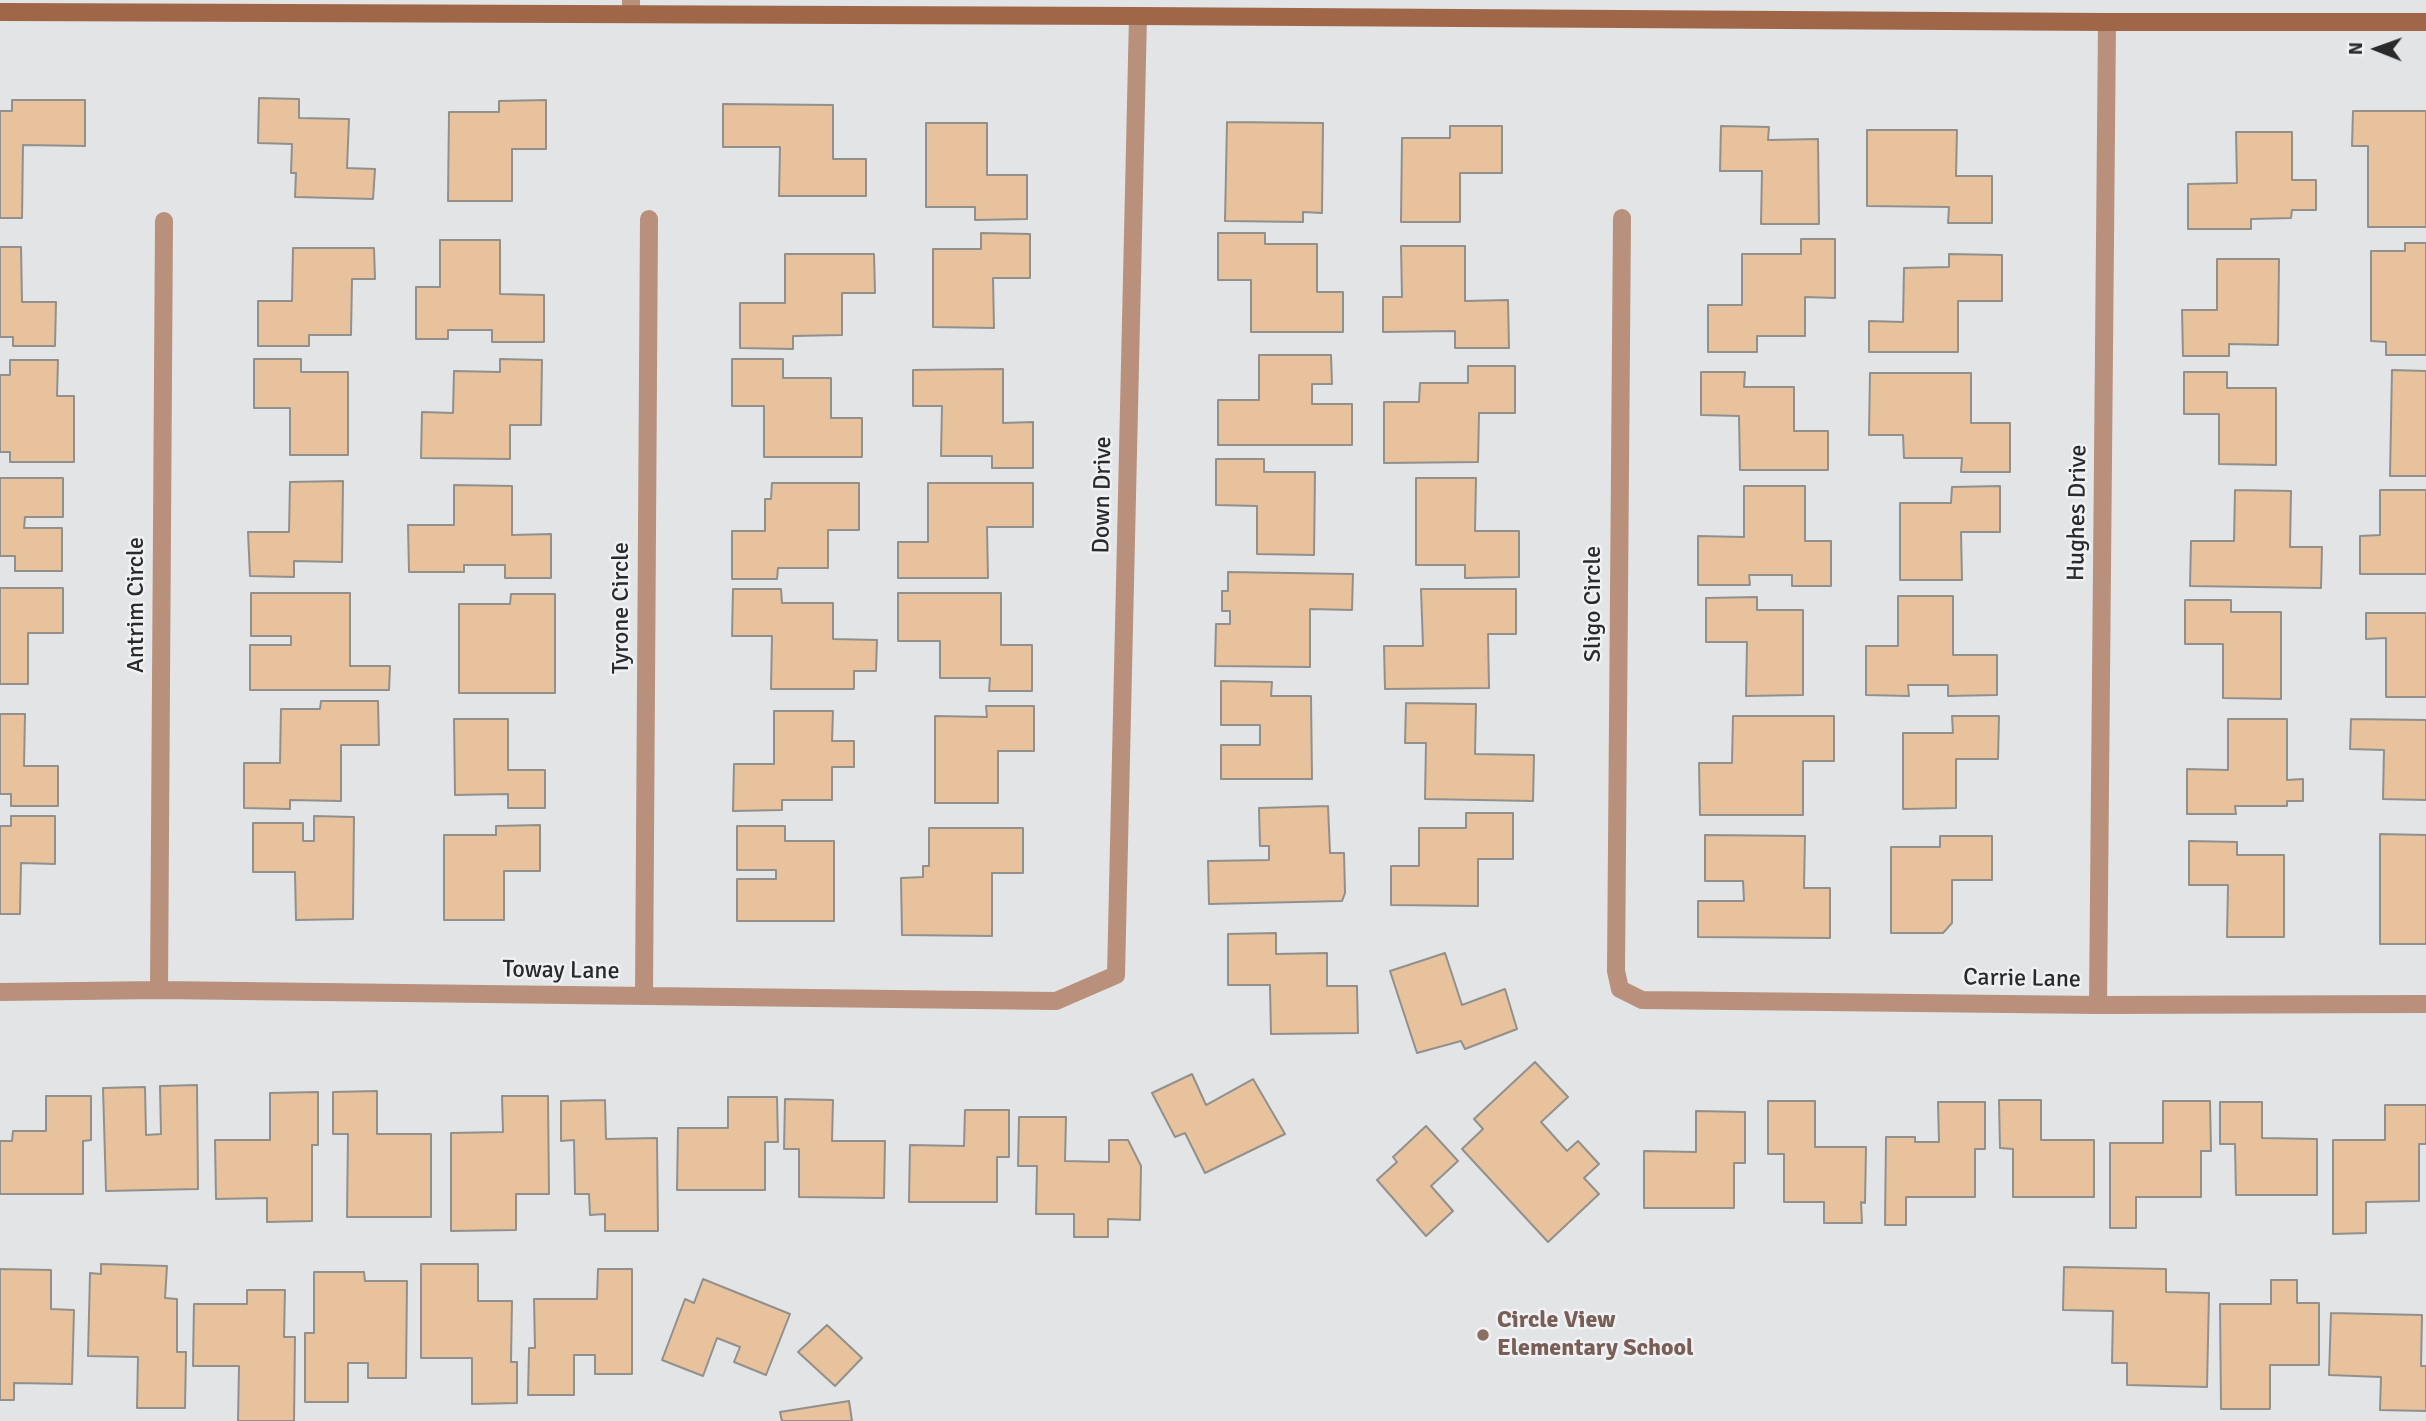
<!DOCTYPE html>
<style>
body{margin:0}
#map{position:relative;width:2426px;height:1421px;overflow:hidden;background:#e2e4e6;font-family:Signika,sans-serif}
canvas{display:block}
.north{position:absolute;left:2342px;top:14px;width:70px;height:70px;-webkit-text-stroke:5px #eff1f4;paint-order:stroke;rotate:271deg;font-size:19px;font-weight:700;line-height:28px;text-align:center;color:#2a2a2b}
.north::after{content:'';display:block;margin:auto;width:24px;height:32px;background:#2a2a2b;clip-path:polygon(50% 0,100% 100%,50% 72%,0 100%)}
</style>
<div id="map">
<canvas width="2426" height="1421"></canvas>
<div class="north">N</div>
</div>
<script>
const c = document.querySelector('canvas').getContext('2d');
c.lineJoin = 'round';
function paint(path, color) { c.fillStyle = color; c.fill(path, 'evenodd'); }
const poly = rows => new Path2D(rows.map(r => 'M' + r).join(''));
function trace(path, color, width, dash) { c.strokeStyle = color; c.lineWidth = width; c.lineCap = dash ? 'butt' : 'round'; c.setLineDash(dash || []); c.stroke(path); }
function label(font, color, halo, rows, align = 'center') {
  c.font = font + ' Signika,sans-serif'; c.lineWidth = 5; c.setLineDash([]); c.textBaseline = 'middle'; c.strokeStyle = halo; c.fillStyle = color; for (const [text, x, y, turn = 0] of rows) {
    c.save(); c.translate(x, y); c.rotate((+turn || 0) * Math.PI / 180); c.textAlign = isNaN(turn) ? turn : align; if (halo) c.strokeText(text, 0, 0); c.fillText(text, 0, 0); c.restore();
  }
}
const building = poly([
 [259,98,299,99,299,118,349,119,347,168,375,169,373,199,295,197,296,173,291,173,292,144,258,143,259,98],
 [12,100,85,100,85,146,23,145,22,218,0,218,0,111,12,111,12,100],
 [546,100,546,149,512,149,512,201,448,201,449,112,499,112,499,101,546,100],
 [723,104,833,105,833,159,866,159,866,196,779,196,780,147,723,147,723,104],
 [2353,111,2426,111,2426,227,2368,227,2368,146,2352,146,2353,111],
 [1227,122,1323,123,1322,213,1303,212,1303,222,1225,221,1227,122],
 [926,123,987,123,987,175,1027,175,1027,219,975,220,975,207,926,207,926,123],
 [1450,126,1502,126,1502,173,1460,173,1460,222,1401,222,1402,138,1450,138,1450,126],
 [1721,126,1769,127,1768,140,1818,139,1819,224,1761,224,1762,171,1720,171,1721,126],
 [1867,130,1957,130,1956,176,1992,176,1992,223,1948,223,1949,207,1867,206,1867,130],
 [2236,132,2292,132,2292,180,2316,180,2316,210,2292,210,2291,218,2251,219,2251,229,2188,229,2188,184,2237,183,2236,132],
 [981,233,1030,234,1030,278,993,278,994,328,933,327,933,249,981,249,981,233],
 [1218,233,1265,233,1265,244,1317,244,1317,292,1343,292,1343,332,1251,332,1251,280,1218,280,1218,233],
 [1801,239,1835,239,1835,298,1805,297,1805,336,1757,336,1757,352,1708,352,1708,305,1742,305,1742,254,1801,254,1801,239],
 [440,240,500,240,500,294,544,295,544,342,492,342,492,330,448,330,448,339,416,339,416,287,440,287,440,240],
 [2405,243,2426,243,2426,355,2386,355,2386,342,2371,341,2371,251,2405,251,2405,243],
 [1401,246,1465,246,1465,301,1508,300,1509,348,1455,348,1455,331,1383,332,1383,297,1402,297,1401,246],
 [0,247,21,247,22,302,56,302,55,346,13,346,13,337,0,337,0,247],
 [293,248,374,248,375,279,352,279,351,335,309,335,309,346,258,346,258,301,292,301,293,248],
 [785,254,874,254,875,293,842,293,842,335,793,336,793,349,740,348,740,303,785,303,785,254],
 [1949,254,2002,255,2002,301,1958,301,1958,352,1869,352,1869,321,1903,322,1904,268,1949,267,1949,254],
 [2217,259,2279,259,2278,345,2229,344,2229,356,2183,356,2182,310,2217,310,2217,259],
 [1259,355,1331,355,1332,384,1312,384,1312,404,1352,404,1352,445,1218,445,1218,400,1259,400,1259,355],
 [254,359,301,359,301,372,348,372,348,455,290,455,290,408,254,408,254,359],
 [500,359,542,360,541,425,510,425,510,459,421,458,422,412,453,413,454,371,500,372,500,359],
 [732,359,783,359,783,378,831,378,831,418,862,418,862,457,764,457,764,406,732,406,732,359],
 [10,360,58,360,57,396,74,396,74,462,10,462,10,452,0,452,0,375,10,375,10,360],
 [1468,366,1515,366,1515,413,1479,413,1478,462,1384,463,1384,402,1419,402,1420,383,1468,383,1468,366],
 [1003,369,1003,423,1033,422,1033,468,992,468,992,456,941,456,942,406,913,406,913,370,1003,369],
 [2392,370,2426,371,2426,476,2390,476,2392,370],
 [1701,372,1745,372,1744,387,1794,387,1794,431,1828,431,1828,470,1740,470,1739,416,1701,415,1701,372],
 [2184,372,2227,372,2227,388,2276,388,2276,465,2219,464,2219,414,2184,414,2184,372],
 [1870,373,1971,373,1971,423,2010,423,2010,472,1961,472,1962,458,1904,458,1903,435,1869,435,1870,373],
 [1216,459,1264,459,1264,472,1315,472,1314,555,1257,554,1257,506,1216,505,1216,459],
 [0,478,63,478,63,517,25,517,24,528,62,528,62,571,15,571,15,556,0,556,0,478],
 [1416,478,1476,478,1475,531,1519,531,1519,577,1465,578,1465,565,1416,565,1416,478],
 [343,481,342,562,294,561,294,577,250,576,248,532,289,532,290,482,343,481],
 [772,483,859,483,859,530,828,530,828,568,778,568,777,579,732,579,732,531,765,531,765,499,771,499,772,483],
 [928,483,1033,483,1033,527,987,527,988,578,898,578,898,542,928,542,928,483],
 [454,485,512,486,512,535,551,534,551,578,505,578,505,565,464,565,464,572,409,572,408,525,454,525,454,485],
 [1744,486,1805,486,1805,541,1831,541,1831,586,1792,586,1792,575,1749,575,1750,585,1698,585,1698,536,1744,537,1744,486],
 [2000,486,2000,532,1961,532,1962,580,1900,580,1900,503,1951,503,1952,487,2000,486],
 [2235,490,2291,491,2290,547,2322,547,2321,588,2190,586,2191,541,2234,541,2235,490],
 [2380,490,2426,490,2426,574,2360,574,2360,536,2380,535,2380,490],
 [1228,572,1353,574,1352,610,1310,609,1310,667,1215,666,1216,624,1230,624,1230,611,1222,611,1222,591,1228,591,1228,572],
 [0,588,63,588,63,633,28,633,28,684,0,684,0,588],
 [733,589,781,589,782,603,833,603,833,639,877,640,876,671,854,671,854,689,771,689,772,636,732,636,733,589],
 [1421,589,1516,589,1516,634,1488,634,1489,688,1385,689,1384,646,1423,646,1421,589],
 [251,593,350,593,350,666,390,666,389,690,250,690,250,645,291,645,291,636,251,636,251,593],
 [898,593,1001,593,1001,645,1032,645,1032,691,989,691,990,678,940,678,940,641,898,641,898,593],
 [511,594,555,594,555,693,459,693,459,604,510,604,511,594],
 [1898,596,1953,596,1953,655,1997,655,1997,695,1948,696,1948,685,1908,685,1909,696,1866,695,1866,646,1898,646,1898,596],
 [1757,597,1757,610,1803,610,1803,695,1746,696,1747,642,1706,642,1706,598,1757,597],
 [2185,600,2231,600,2231,612,2281,612,2281,699,2223,698,2223,644,2185,644,2185,600],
 [2366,613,2426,613,2426,697,2386,697,2386,638,2366,639,2366,613],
 [1221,681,1272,682,1271,696,1311,696,1312,779,1221,779,1221,745,1260,745,1260,725,1221,725,1221,681],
 [321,701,378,701,379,745,341,745,341,801,290,800,290,809,244,808,244,763,280,763,281,709,320,709,321,701],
 [1406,703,1476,704,1475,754,1534,755,1533,801,1425,799,1426,743,1405,743,1406,703],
 [986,706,1034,706,1034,751,998,751,998,803,935,803,935,716,987,717,986,706],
 [774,711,833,711,832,741,854,741,854,767,832,767,832,800,782,800,782,810,733,811,734,764,774,764,774,711],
 [0,714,25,714,24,766,58,766,58,806,11,806,11,794,0,794,0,714],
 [1733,716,1834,716,1834,761,1803,761,1803,815,1700,815,1699,763,1732,763,1733,716],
 [1952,716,1999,716,1998,759,1956,759,1956,808,1903,809,1903,733,1953,733,1952,716],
 [454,719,508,719,508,770,545,770,545,808,508,808,508,794,455,795,454,719],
 [2228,719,2287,719,2287,780,2303,779,2303,801,2287,801,2287,806,2235,806,2236,814,2187,814,2187,769,2228,770,2228,719],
 [2351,719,2426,720,2426,800,2383,799,2384,750,2350,749,2351,719],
 [1328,806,1330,853,1344,853,1345,893,1342,901,1209,904,1208,861,1269,860,1269,846,1260,846,1259,808,1328,806],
 [1466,813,1513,813,1513,859,1478,859,1478,906,1391,905,1391,866,1419,866,1419,828,1466,828,1466,813],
 [11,816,55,816,55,864,21,863,20,914,0,914,0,826,11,826,11,816],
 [314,816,354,817,353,919,296,920,295,872,253,872,253,823,303,823,303,841,314,841,314,816],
 [540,825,540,871,504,871,504,920,444,920,444,835,496,835,496,826,540,825],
 [737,826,785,826,785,841,834,841,834,921,737,921,737,879,776,879,776,870,737,870,737,826],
 [929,828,1023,828,1023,873,992,873,992,936,902,935,901,878,923,877,923,866,929,866,929,828],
 [2380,834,2426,835,2426,944,2380,944,2380,834],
 [1705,835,1805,836,1804,888,1830,888,1830,938,1698,937,1698,901,1744,901,1743,881,1705,881,1705,835],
 [1940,836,1992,836,1992,880,1952,880,1952,923,1943,933,1891,933,1891,847,1940,847,1940,836],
 [2189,841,2237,842,2237,855,2284,855,2284,937,2227,937,2228,885,2189,885,2189,841],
 [1276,933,1276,954,1327,953,1327,986,1357,986,1358,1033,1271,1034,1270,985,1228,985,1228,934,1276,933],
 [1445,953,1462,1005,1505,989,1517,1029,1465,1049,1461,1041,1417,1053,1390,971,1445,953],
 [1535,1062,1568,1097,1541,1122,1567,1151,1578,1141,1599,1164,1584,1178,1599,1194,1548,1242,1462,1149,1483,1129,1474,1119,1535,1062],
 [1192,1074,1206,1105,1253,1079,1285,1134,1205,1173,1185,1133,1175,1137,1152,1093,1192,1074],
 [197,1085,198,1189,106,1191,103,1088,145,1087,146,1135,161,1134,160,1086,197,1085],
 [377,1091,377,1134,431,1134,431,1217,347,1217,348,1134,333,1134,333,1092,377,1091],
 [318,1092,318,1145,312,1145,312,1221,267,1222,267,1198,216,1199,215,1140,270,1140,270,1093,318,1092],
 [46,1096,91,1096,91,1140,83,1141,83,1194,0,1194,0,1141,12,1141,13,1131,46,1131,46,1096],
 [502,1096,548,1096,549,1194,516,1194,516,1230,451,1231,451,1133,503,1132,502,1096],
 [728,1097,777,1097,778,1142,765,1142,765,1190,677,1190,678,1128,728,1128,728,1097],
 [785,1099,833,1100,832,1141,885,1141,884,1198,799,1197,799,1149,784,1149,785,1099],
 [605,1100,606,1139,657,1138,658,1231,605,1231,605,1214,590,1215,589,1194,575,1194,574,1140,561,1141,561,1101,605,1100],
 [1999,1100,2041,1100,2041,1140,2094,1140,2094,1197,2013,1197,2013,1149,2000,1148,1999,1100],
 [1768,1101,1815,1101,1815,1147,1866,1147,1865,1203,1861,1202,1862,1223,1824,1223,1824,1202,1784,1202,1784,1154,1768,1154,1768,1101],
 [2163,1101,2210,1101,2211,1151,2201,1151,2201,1197,2136,1197,2136,1228,2110,1228,2110,1143,2163,1143,2163,1101],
 [1938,1102,1985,1102,1985,1149,1975,1149,1975,1197,1906,1197,1906,1225,1885,1225,1886,1137,1915,1137,1915,1142,1939,1142,1938,1102],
 [2220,1102,2262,1102,2262,1138,2317,1139,2317,1195,2236,1195,2235,1144,2220,1144,2220,1102],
 [2385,1105,2426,1105,2426,1144,2419,1144,2419,1201,2366,1202,2366,1233,2333,1234,2333,1140,2385,1140,2385,1105],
 [965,1110,1009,1110,1009,1157,997,1157,997,1202,909,1202,910,1145,964,1146,965,1110],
 [1696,1111,1745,1112,1745,1163,1734,1163,1734,1208,1644,1208,1644,1151,1696,1152,1696,1111],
 [1019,1117,1066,1117,1065,1161,1109,1162,1109,1140,1128,1140,1141,1166,1140,1220,1108,1219,1108,1237,1074,1237,1074,1214,1036,1214,1037,1166,1018,1166,1019,1117],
 [1426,1126,1458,1161,1431,1186,1453,1211,1426,1236,1377,1180,1397,1162,1393,1157,1426,1126],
 [101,1264,167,1266,165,1298,177,1299,177,1352,186,1352,185,1408,137,1408,138,1357,88,1356,90,1273,101,1274,101,1264],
 [421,1264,478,1264,478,1301,512,1301,511,1362,517,1362,517,1403,472,1404,472,1358,421,1358,421,1264],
 [2064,1267,2166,1269,2166,1292,2209,1293,2207,1387,2127,1385,2127,1363,2112,1363,2113,1311,2063,1310,2064,1267],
 [0,1269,51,1270,51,1309,74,1310,72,1384,14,1383,14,1400,0,1400,0,1269],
 [598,1269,632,1269,632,1374,595,1374,595,1355,574,1355,574,1395,528,1395,529,1348,535,1348,534,1299,597,1299,598,1269],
 [314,1272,364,1272,365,1281,407,1281,406,1378,368,1378,368,1363,348,1363,348,1402,305,1402,305,1333,314,1333,314,1272],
 [703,1279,790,1314,766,1375,734,1362,740,1347,717,1338,703,1376,662,1360,685,1299,694,1303,703,1279],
 [2271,1280,2297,1280,2297,1303,2319,1303,2319,1365,2270,1365,2270,1409,2221,1409,2220,1304,2271,1304,2271,1280],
 [247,1290,285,1290,284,1337,295,1337,294,1421,238,1421,239,1366,193,1366,194,1304,247,1304,247,1290],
 [2331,1313,2422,1315,2421,1366,2426,1366,2426,1411,2380,1410,2381,1377,2329,1375,2331,1313],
 [827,1325,862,1358,835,1386,798,1352,827,1325],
 [849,1401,852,1421,782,1421,780,1412,849,1401]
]);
const street = poly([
 [631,14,631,0],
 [1622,218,1616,971,1620,989,1642,1000,2098,1005,2426,1004],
 [159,990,164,221],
 [0,992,159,990,1056,1001,1116,975,1138,16],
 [644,996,649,219],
 [2098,1005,2107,22]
]);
const secondary = poly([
 [0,12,1138,16,2107,22,2426,22]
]);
const markers = [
 [1483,1335,7,"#8d6e63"]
];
const streetNames = [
 ["Down Drive",1103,495,-89],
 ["Hughes Drive",2078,513,-89],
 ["Sligo Circle",1594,604,-90],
 ["Antrim Circle",137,605,-90],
 ["Tyrone Circle",622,608,-90],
 ["Toway Lane",561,971,1],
 ["Carrie Lane",2022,979,1]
];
const educationNames = [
 ["Circle View",1497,1321],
 ["Elementary School",1497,1349]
];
paint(building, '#e7c29c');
trace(building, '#92908d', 2);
trace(street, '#b8907b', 18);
trace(secondary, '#9f6647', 18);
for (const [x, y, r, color] of markers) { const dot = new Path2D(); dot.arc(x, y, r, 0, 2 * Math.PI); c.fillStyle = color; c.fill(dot); trace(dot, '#eff1f4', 2.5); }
label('24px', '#2a2a2b', '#eff1f4', streetNames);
label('bold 24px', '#785e54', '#eff1f4', educationNames, 'left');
</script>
